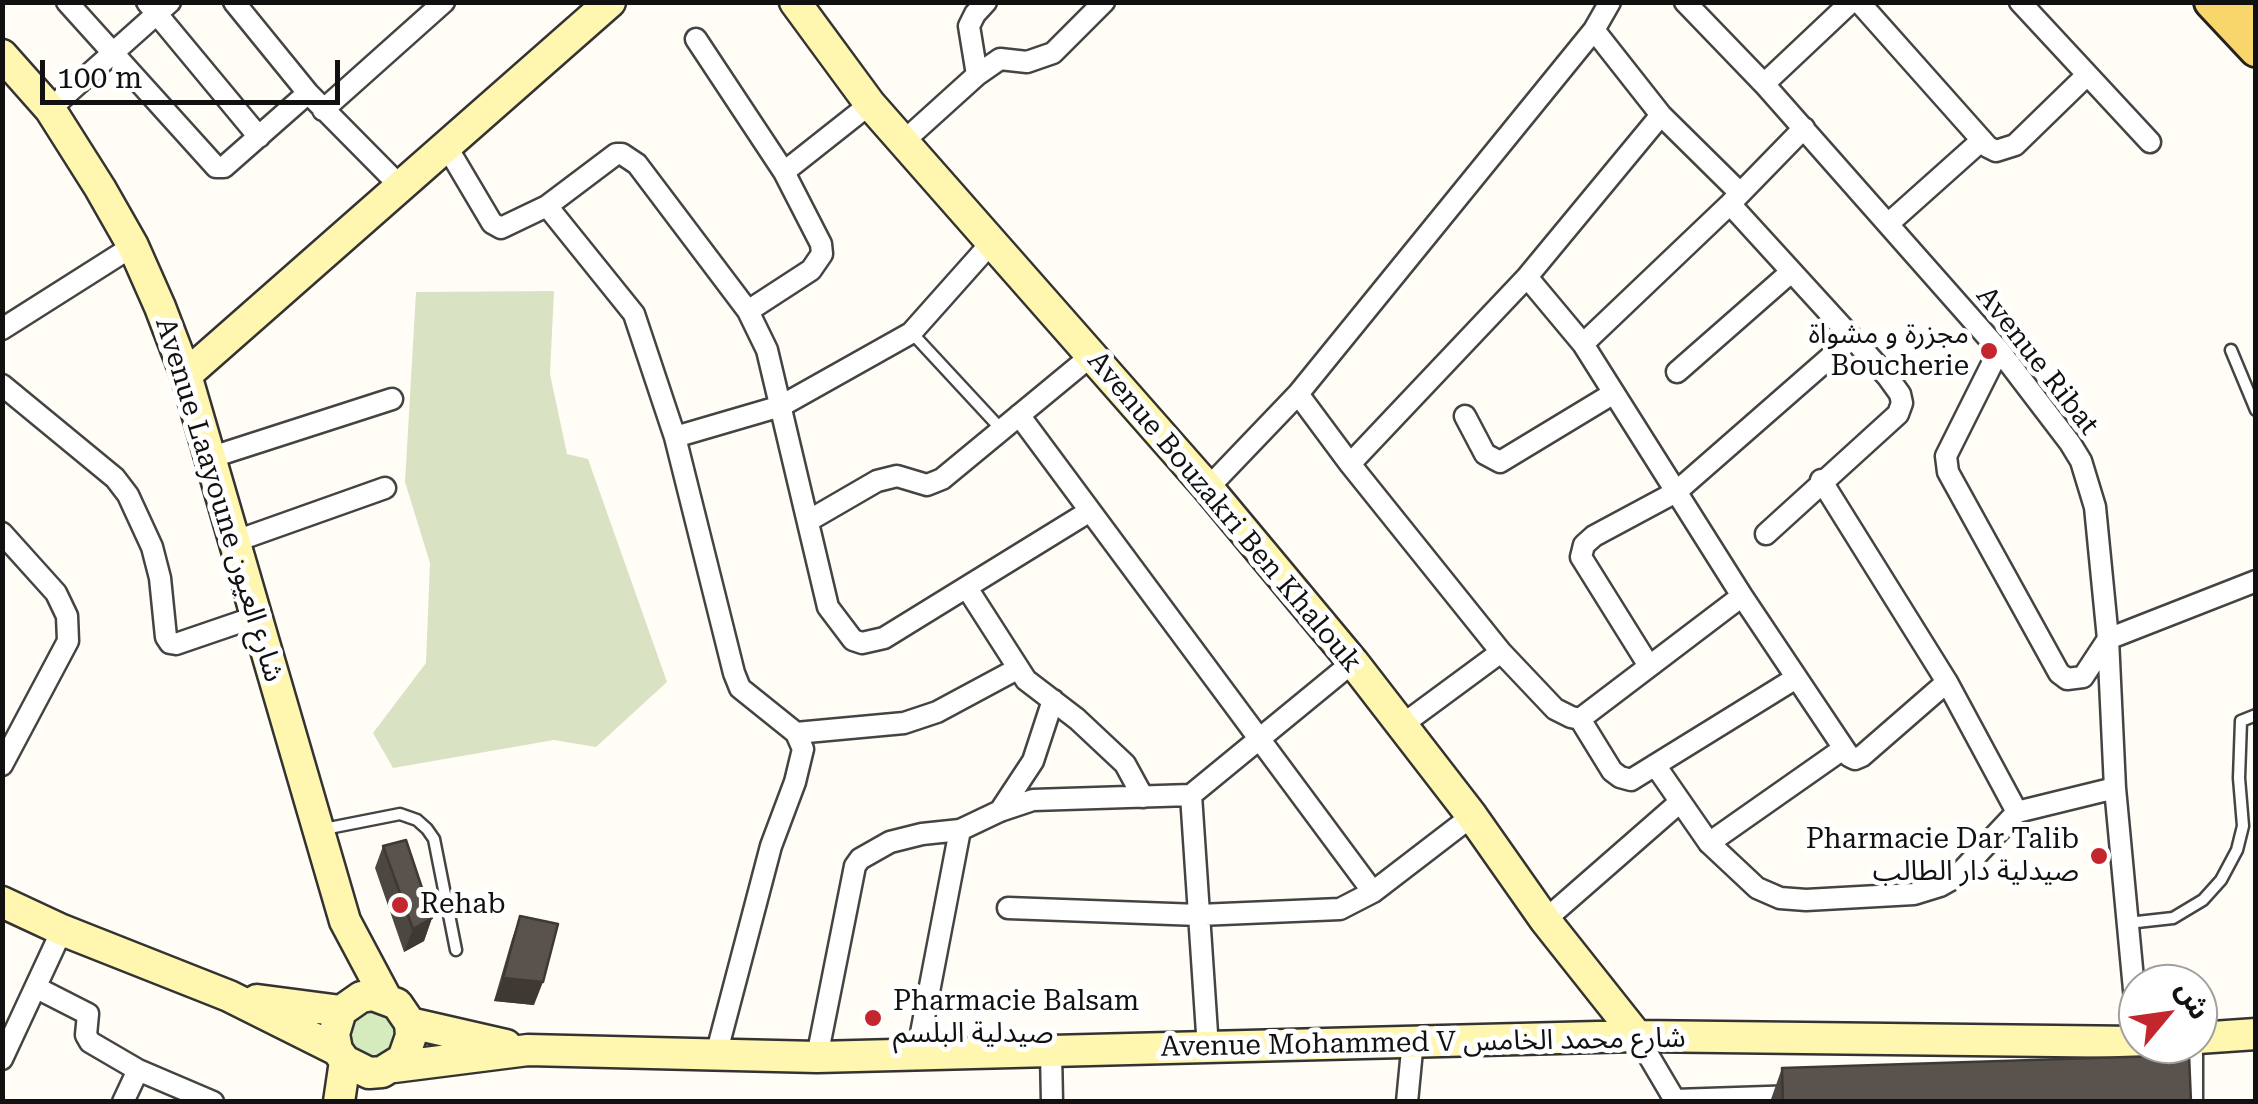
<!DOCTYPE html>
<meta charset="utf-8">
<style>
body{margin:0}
#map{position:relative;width:2258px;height:1104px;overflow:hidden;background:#fffdf5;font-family:"Roboto Serif","Noto Sans Arabic",serif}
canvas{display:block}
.frame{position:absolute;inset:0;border:5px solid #111;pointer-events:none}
.north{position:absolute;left:2118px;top:964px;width:100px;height:100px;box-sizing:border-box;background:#fff;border:2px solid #a0a0a0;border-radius:50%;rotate:61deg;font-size:28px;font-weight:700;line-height:40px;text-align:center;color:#111}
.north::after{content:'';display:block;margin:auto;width:35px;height:45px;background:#c4262e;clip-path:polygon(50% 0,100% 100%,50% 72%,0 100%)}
.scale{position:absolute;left:40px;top:60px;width:300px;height:45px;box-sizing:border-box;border:5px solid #111;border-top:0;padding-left:12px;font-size:30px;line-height:35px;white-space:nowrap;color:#111;-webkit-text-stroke:8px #fff;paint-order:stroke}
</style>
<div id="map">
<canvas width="2258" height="1104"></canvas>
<div class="frame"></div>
<div class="north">ش</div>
<div class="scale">100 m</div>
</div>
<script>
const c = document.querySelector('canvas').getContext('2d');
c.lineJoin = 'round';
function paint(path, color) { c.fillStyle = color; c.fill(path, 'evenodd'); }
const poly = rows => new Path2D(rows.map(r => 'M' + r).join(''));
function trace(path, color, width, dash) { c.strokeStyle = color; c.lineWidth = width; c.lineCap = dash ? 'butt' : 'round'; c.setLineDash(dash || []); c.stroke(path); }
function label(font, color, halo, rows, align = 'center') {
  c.font = font + ' "Roboto Serif","Noto Sans Arabic",serif'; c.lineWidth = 10; c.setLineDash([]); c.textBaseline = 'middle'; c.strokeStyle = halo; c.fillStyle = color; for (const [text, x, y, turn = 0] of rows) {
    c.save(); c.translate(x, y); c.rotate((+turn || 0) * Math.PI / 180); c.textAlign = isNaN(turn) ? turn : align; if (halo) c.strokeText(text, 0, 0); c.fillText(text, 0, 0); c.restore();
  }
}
const green = poly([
 [381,1006,402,1029,384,1062,353,1056,344,1026,351,1015]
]);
const cemetery = poly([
 [554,291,550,374,567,454,588,459,667,682,596,747,554,740,393,768,373,733,426,663,430,563,405,482,416,292]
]);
const lane = poly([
 [912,333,1001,429],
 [2231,350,2256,410],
 [324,829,400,814,417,820,427,829,434,839,456,950],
 [2128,923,2173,918,2203,900,2221,880,2237,850,2243,826,2239,778,2241,721,2256,715]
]);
const street = poly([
 [67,2,216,167,224,167,308,93],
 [147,2,259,137],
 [234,2,308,93,401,187],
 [1685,2,1764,84,1999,350,2070,443,2081,461,2095,507,2108,639,2115,788,2138,1032],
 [1859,2,1988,147,1996,151,2015,145,2087,75],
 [2020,2,2150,142],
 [1594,30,1661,115,1740,193],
 [696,39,784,172,821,244,822,254,811,270,748,311],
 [977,75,969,26,975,14,986,2],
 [1764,84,1851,2],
 [50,109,170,2],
 [323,110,444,2],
 [1804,128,1730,204,1583,344,1742,596,1849,756,1855,759,1862,756,1947,682,2017,812,2115,788],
 [904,141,977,75,1000,59,1027,62,1053,53,1104,2],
 [447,147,492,223,501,228,547,206,616,154,622,154,637,164,748,311,767,350,828,607,853,640,862,643,884,638,1090,511],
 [784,172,870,104],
 [1730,204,1887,376,1900,394,1902,403,1898,414,1766,534],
 [547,206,634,314,675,437,734,673,740,688,796,733,803,749,795,782,771,846,716,1055],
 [1888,224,1982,140],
 [1527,277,1583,344],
 [2,329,133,246],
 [1999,350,1946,456,1948,472,2059,673,2067,679,2083,677,2108,639,2256,581],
 [1677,372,1791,272],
 [2,385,115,478,128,495,152,547,160,578,166,637,170,643,176,644,255,617],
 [1298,394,1350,464,1501,652,1555,709,1571,717,1580,719,1742,596],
 [1019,415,1373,892],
 [1465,416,1485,454,1500,462,1614,393],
 [675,437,781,406,911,333,992,242],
 [209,458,392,399],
 [1350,464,1527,277,1661,115],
 [1821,480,1947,682],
 [1208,488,1298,394,1594,30,1610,2],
 [808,521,877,481,897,476,927,485,942,479,1091,356],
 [2,533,56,593,67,616,68,641,2,765],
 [233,542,385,488],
 [967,588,1026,680,1077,719,1125,764,1143,797],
 [1649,666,1581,557,1584,545,1594,536,1676,492,1851,339],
 [1580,719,1612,771,1620,777,1631,780,1796,678],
 [1402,725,1501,652],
 [796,733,904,723,937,712,1017,669],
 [1655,765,1709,843,1757,888,1780,898,1806,900,1914,894,1940,886,1956,877,2017,812],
 [1191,795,1208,1048],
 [1000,811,1033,761,1053,700],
 [1709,843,1843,749],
 [1008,908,1199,915,1340,909,1373,892,1472,816],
 [1545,920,1680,802],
 [37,988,88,1014,86,1035,90,1042,138,1070,213,1102],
 [1637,1036,1676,1102],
 [2192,1044,2192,1102],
 [1051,1052,1052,1102],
 [917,1054,960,830],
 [817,1057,855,866,860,859,890,842,922,834,960,830,1000,811,1033,800,1191,795,1353,662],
 [2,1059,62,930],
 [1675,1100,1798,1096],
 [123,1102,138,1070],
 [1407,1102,1413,1040]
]);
const secondary = poly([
 [795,2,870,104,1208,488,1353,662,1472,816,1545,920,1637,1036],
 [2,55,50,109,100,188,133,246,160,307,186,375,345,921,386,998],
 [186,375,610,2],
 [2,902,62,930,229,996,337,1050],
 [257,1000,341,1011],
 [410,1023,506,1045],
 [2198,1038,2256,1034],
 [394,1067,528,1050,817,1057,1637,1036,2138,1042],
 [339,1102,345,1061,337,1050,334,1034,341,1011,361,997,373,995,397,1004,410,1023,411,1036,403,1059,382,1072,369,1073,345,1061]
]);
const primary = poly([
 [2211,2,2256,50],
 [2244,2,2256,16]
]);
const wall = poly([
 [383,846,432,918,424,941,404,952,375,868],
 [520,916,534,1005,494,1001,512,939],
 [1782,1068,2191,1102,1770,1102]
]);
const shadedWall = poly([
 [432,918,424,941,404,952,413,929],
 [503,978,543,982,534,1005,494,1001]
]);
const building = poly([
 [406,840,432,918,413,929,383,846,406,840],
 [520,916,558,924,543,982,503,978,520,916],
 [2189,1055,2191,1102,1783,1102,1782,1068,2189,1055]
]);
const markers = [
 [1989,351,10,"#c4262e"],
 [2099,856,10,"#c4262e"],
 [400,905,10,"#c4262e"],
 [873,1018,10,"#c4262e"]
];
const poiNames = [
 ["مجزرة و مشواة",1969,335],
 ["Boucherie",1969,367],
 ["Pharmacie Dar Talib",2079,840],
 ["صيدلية دار الطالب",2079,872],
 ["Rehab",420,905,"left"],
 ["Pharmacie Balsam",893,1002,"left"],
 ["صيدلية البلسم",893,1034,"left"]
];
const streetNames = [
 ["Avenue Ribat",2037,361,52],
 ["Avenue Laayoune شارع العيون",219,500,73],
 ["Avenue Bouzakri Ben Khalouk",1224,512,50],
 ["Avenue Mohammed V شارع محمد الخامس",1423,1043,-1]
];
paint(green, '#d5ebbd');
paint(cemetery, '#d9e3c4');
trace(lane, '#444', 15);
trace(street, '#444', 25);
trace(secondary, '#333', 35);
trace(primary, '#222', 38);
trace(lane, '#fff', 10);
trace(street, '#fff', 20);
trace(secondary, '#fff6b0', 30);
trace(primary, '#f9d66b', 32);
paint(wall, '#4d4742');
paint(shadedWall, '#3f3936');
paint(building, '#5a524d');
trace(building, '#3f3936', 2.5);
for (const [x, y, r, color] of markers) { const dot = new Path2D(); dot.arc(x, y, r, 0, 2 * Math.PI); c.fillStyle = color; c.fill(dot); trace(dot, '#fff', 4); }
label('28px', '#111', '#fff', poiNames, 'right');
label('28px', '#111', '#fff', streetNames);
</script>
